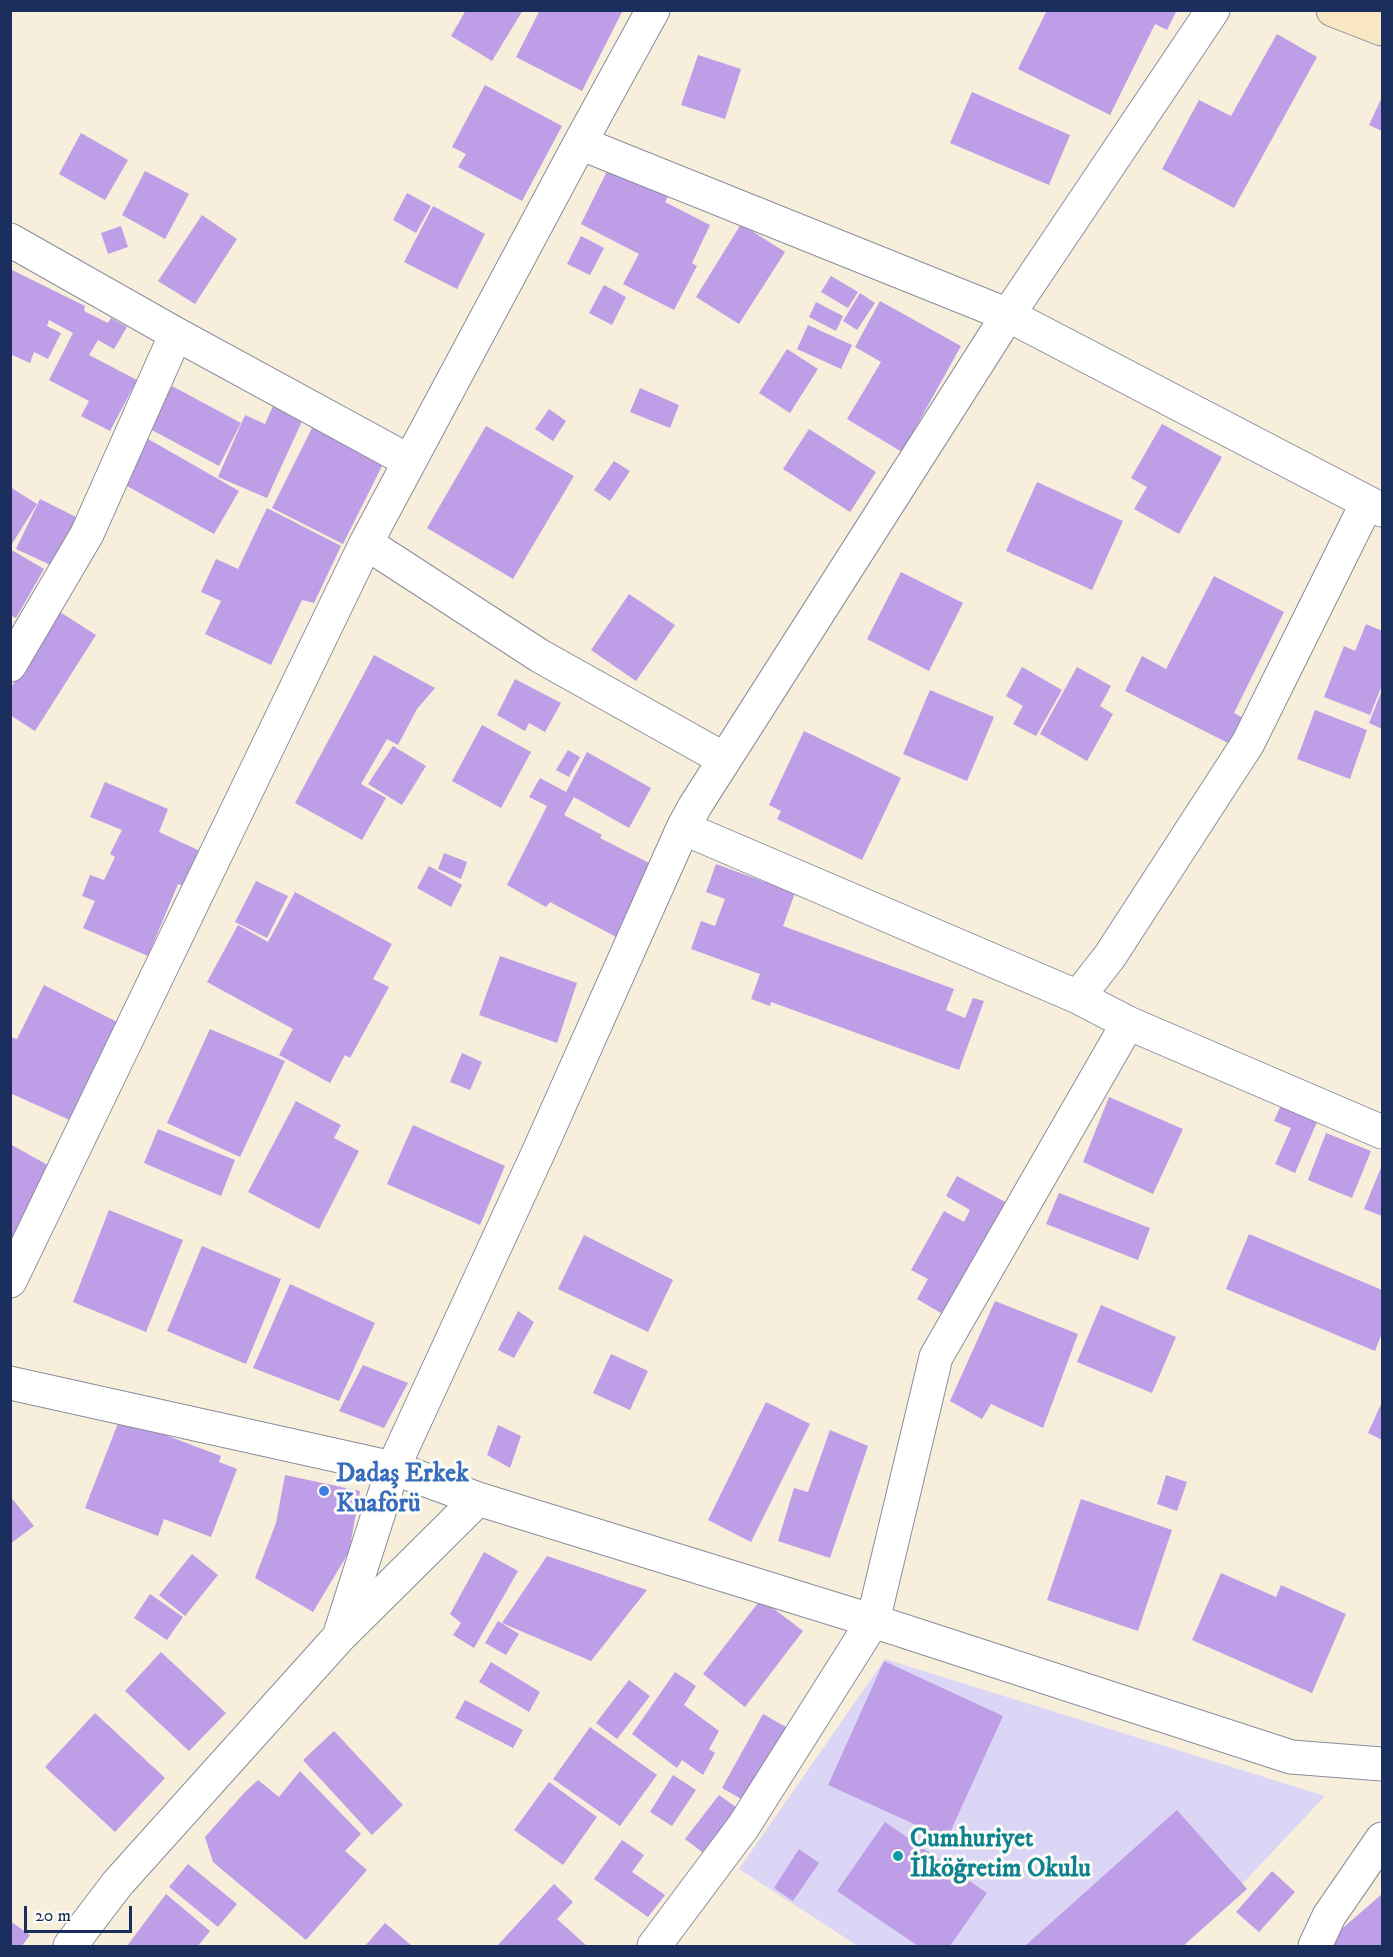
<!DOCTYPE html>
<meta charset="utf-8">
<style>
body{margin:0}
#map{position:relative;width:1393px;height:1957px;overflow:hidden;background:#f7eedb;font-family:"IM FELL DW Pica",serif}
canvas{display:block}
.frame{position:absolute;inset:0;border:12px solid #1b2f5e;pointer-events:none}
.scale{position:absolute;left:24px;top:1906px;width:108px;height:27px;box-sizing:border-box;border:3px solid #1b2f5e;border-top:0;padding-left:8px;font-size:18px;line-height:21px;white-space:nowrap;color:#1b2f5e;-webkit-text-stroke:4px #fdfcf7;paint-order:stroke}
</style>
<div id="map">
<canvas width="1393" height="1957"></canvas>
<div class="frame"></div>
<div class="scale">20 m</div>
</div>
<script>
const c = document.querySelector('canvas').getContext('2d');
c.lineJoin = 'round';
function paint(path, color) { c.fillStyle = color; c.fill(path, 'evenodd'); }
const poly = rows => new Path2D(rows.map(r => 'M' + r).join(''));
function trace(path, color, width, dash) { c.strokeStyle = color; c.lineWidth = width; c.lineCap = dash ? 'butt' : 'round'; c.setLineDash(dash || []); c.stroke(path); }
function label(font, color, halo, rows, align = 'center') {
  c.font = font + ' "IM FELL DW Pica",serif'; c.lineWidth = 6; c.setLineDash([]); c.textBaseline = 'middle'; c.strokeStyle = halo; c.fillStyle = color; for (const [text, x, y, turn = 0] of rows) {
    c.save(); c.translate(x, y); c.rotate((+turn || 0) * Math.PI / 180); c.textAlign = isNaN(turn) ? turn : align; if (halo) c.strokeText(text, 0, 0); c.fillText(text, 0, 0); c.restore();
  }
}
const built = poly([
 [885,1659,1325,1796,1184,1946,858,1946,739,1869]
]);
const building = poly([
 [466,10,523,10,492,61,451,36],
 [540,10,623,10,582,91,516,57],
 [1047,10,1177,10,1167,30,1155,24,1110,115,1018,69],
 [1277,34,1317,57,1234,208,1162,169,1199,100,1231,116],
 [698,55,741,69,725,119,681,105],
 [485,85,562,126,522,201,458,167,466,154,452,147],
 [972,92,1070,135,1049,185,950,143],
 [1382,97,1382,131,1369,125],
 [81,133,128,160,105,200,59,174],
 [610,165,669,195,665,202,710,225,692,263,697,266,674,310,623,284,639,254,581,224],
 [145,171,189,194,165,239,122,215],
 [407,193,431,206,416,233,393,220],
 [433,206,485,234,457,289,404,262],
 [202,215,237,239,195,304,158,281],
 [741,224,785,252,739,324,696,297],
 [121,226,128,247,108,254,101,233],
 [581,236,604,248,590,275,567,264],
 [10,269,85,306,84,311,108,323,111,318,127,327,114,349,98,340,89,355,137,380,110,431,81,416,89,401,49,380,73,333,49,320,47,326,61,333,48,359,34,352,30,363,10,354],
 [831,276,858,292,848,308,821,292],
 [604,285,626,297,612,325,589,313],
 [860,293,875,303,857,330,843,321],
 [880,301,961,346,902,452,847,419,881,362,855,347],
 [816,302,843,316,836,331,809,317],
 [808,325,852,345,841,369,797,349],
 [787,349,818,369,790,413,759,393],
 [172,386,241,423,219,466,150,429],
 [640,388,679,405,670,428,630,412],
 [273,406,303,419,267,498,218,477,245,415,265,424],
 [549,409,566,421,553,441,535,429],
 [1162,424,1222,457,1179,534,1134,509,1147,487,1131,478],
 [313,426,384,462,343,544,272,508],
 [486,426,574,476,513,579,427,528],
 [809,429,876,472,850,512,783,469],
 [143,436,239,491,214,534,118,481],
 [614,461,630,471,610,501,594,490],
 [1037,482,1123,521,1092,590,1006,551],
 [10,487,37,504,10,547],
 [40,499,78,518,55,567,16,549],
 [267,508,341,546,314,603,302,600,271,665,205,634,221,601,201,592,216,559,238,569],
 [10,549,44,569,16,618,10,615],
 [901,572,963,603,929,671,867,639],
 [1214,576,1284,612,1234,713,1243,718,1230,744,1125,691,1142,656,1166,669],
 [629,594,675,625,636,681,591,650],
 [60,612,96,635,35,731,10,715,10,689],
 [1366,624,1382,631,1382,688,1381,688,1370,715,1324,697,1344,646,1355,651],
 [374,655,435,688,417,709,398,745,387,739,361,784,386,798,362,840,295,803],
 [1022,667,1062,690,1036,736,1013,724,1023,706,1006,696],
 [1077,667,1111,686,1100,706,1113,714,1087,761,1040,734],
 [515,679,561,703,545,732,529,723,525,731,497,715],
 [930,690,994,717,967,781,903,754],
 [1382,690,1382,729,1369,723],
 [1315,710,1367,730,1350,779,1297,759],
 [482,725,531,752,501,808,452,781],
 [804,731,901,778,862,860,777,819,781,811,769,805],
 [393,746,426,766,402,805,368,784],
 [568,750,580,757,569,777,556,770],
 [587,752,651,788,629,828,574,797,564,815,602,835,600,838,659,868,622,940,550,902,546,907,507,885,547,806,529,797,540,778,566,792],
 [105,782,168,809,159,832,200,851,184,886,178,884,148,956,83,928,95,901,82,896,90,875,104,880,115,857,110,854,122,830,90,817],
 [444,853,467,862,461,879,438,869],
 [716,864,795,893,783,926,954,989,946,1010,965,1018,973,998,984,1001,959,1070,771,1002,770,1006,751,999,760,974,691,949,701,921,715,926,725,899,706,892],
 [429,866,462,885,451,907,417,888],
 [256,881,288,896,267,938,235,922],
 [295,892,392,944,373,979,389,987,350,1058,345,1055,330,1083,279,1055,293,1029,207,982,238,925,268,942],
 [500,956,577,983,557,1043,479,1015],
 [44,985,119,1023,74,1122,10,1093,10,1037,17,1039],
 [210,1029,285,1061,240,1157,167,1123],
 [462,1053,482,1062,470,1090,450,1082],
 [1285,1096,1321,1113,1295,1173,1275,1164,1291,1128,1274,1121],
 [1109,1097,1183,1129,1153,1194,1083,1162],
 [296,1101,341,1125,334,1138,359,1151,319,1229,248,1192],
 [413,1125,505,1166,480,1225,387,1184],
 [158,1129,235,1160,221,1196,144,1163],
 [1326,1133,1371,1151,1352,1198,1308,1180],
 [10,1144,62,1173,10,1250],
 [1382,1165,1382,1216,1364,1209],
 [957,1176,1009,1204,946,1316,917,1299,928,1279,911,1270,944,1211,964,1222,970,1210,946,1196],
 [1059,1193,1150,1228,1138,1260,1046,1224],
 [109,1210,183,1240,146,1332,73,1302],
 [1249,1234,1382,1290,1382,1333,1375,1351,1226,1289],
 [584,1235,673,1280,648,1332,558,1289],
 [202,1246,281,1279,246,1364,167,1331],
 [290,1284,375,1323,339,1401,253,1368],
 [995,1301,1078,1334,1043,1428,991,1404,982,1419,950,1401],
 [1101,1305,1176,1337,1152,1393,1077,1362],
 [518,1311,534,1322,514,1358,498,1350],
 [611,1354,648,1371,630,1410,593,1393],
 [363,1365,408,1383,384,1428,339,1411],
 [766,1402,810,1424,751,1542,708,1520],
 [1382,1402,1382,1440,1368,1433],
 [120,1418,221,1456,219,1462,237,1469,211,1537,164,1519,158,1536,85,1508],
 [498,1425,521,1436,510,1468,487,1455],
 [830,1430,868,1446,830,1558,778,1541,794,1488,808,1492],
 [285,1475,360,1491,349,1552,313,1612,255,1578,276,1523],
 [1166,1475,1187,1482,1177,1511,1157,1504],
 [10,1496,34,1526,10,1544],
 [1081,1499,1172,1530,1138,1631,1047,1600],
 [484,1552,518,1571,474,1648,453,1635,461,1623,450,1614],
 [192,1554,218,1575,185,1616,159,1595],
 [547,1556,647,1590,591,1661,502,1623],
 [1221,1573,1276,1597,1281,1585,1346,1614,1312,1693,1192,1640],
 [150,1594,183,1617,167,1640,134,1618],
 [761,1599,803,1631,745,1707,703,1674],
 [498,1621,519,1634,506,1655,485,1643],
 [161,1652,226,1713,189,1751,125,1691],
 [884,1661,1003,1716,947,1839,828,1785],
 [491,1662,540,1692,529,1712,479,1682],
 [675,1672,696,1686,684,1705,719,1731,709,1749,715,1753,703,1775,682,1760,677,1768,632,1734],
 [629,1680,650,1696,617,1739,596,1723],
 [465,1700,523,1730,513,1748,455,1718],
 [95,1713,165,1778,115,1832,45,1767],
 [763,1714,791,1730,750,1804,722,1788],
 [590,1727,657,1775,620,1826,553,1779],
 [334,1731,403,1805,372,1835,303,1760],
 [300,1771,361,1834,345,1851,367,1870,306,1940,213,1862,205,1837,244,1793,258,1780,279,1797],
 [673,1775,696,1790,672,1826,650,1812],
 [549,1782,597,1817,563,1865,514,1830],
 [719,1795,744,1813,710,1858,685,1839],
 [1177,1810,1247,1889,1183,1946,1025,1946],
 [885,1822,987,1893,950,1946,918,1946,837,1891],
 [622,1840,644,1855,632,1872,665,1895,648,1917,594,1879],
 [799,1849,819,1863,793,1901,774,1888],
 [188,1864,237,1904,218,1927,169,1887],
 [1272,1871,1295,1892,1259,1932,1236,1912],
 [554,1884,573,1902,557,1919,587,1946,497,1946],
 [166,1894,210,1931,198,1946,127,1946],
 [1382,1894,1382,1946,1322,1946],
 [10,1921,30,1935,22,1946,10,1946],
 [385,1923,412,1946,365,1946]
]);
const street = poly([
 [580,143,1008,315,1382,510],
 [10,240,176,334,409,461],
 [366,543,540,656,724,759],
 [10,665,87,534,176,334],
 [683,828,1078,997,1128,1023,1382,1132],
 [1078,997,1110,956,1248,743,1367,503],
 [10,1281,366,543,580,143,653,10],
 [10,1383,393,1468,478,1499,873,1621,1291,1757,1382,1764],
 [339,1637,393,1468,539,1151,683,828,695,806,1008,315,1213,10],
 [70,1946,117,1884,339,1637,478,1499],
 [654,1946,743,1827,873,1621,936,1357,1128,1023],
 [1315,1946,1329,1916,1382,1839]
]);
const secondary = poly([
 [1333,10,1382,29]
]);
const markers = [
 [324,1491,6,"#3f7fe0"],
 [898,1856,6,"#0f9aa8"]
];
const shopNames = [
 ["Dadaş Erkek",336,1476],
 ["Kuaförü",336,1506]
];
const cultureNames = [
 ["Cumhuriyet",910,1841],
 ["İlköğretim Okulu",910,1871]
];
paint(built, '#dcd6f6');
paint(building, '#be9ee6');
trace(street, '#898e9c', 35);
trace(secondary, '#898e9c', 35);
trace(street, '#fff', 33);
trace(secondary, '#f9e7c3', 33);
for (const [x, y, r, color] of markers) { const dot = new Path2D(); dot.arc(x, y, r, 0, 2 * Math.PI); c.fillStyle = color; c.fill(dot); trace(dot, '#fdfcf7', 2); }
label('bold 26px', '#366cbe', '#fdfcf7', shopNames, 'left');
label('bold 26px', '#0d838f', '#fdfcf7', cultureNames, 'left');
</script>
